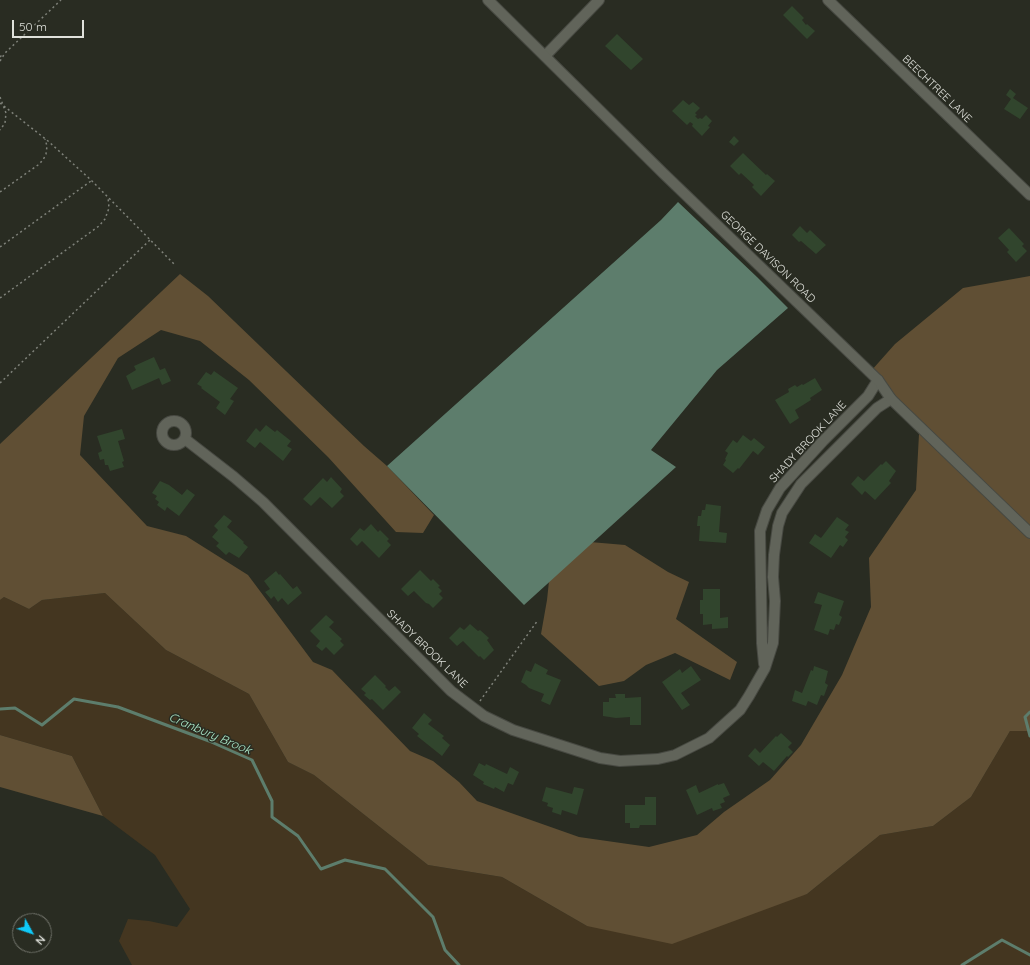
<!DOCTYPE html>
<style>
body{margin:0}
#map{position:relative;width:1030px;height:965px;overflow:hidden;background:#292c22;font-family:Quicksand,sans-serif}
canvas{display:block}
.north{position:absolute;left:12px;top:913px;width:40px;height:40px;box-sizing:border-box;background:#292c22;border:1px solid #72746c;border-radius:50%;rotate:130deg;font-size:11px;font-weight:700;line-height:16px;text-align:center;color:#dfe1db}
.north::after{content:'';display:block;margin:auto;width:14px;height:18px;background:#0fcafa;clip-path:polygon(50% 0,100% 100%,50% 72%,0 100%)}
.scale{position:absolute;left:12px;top:20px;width:72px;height:18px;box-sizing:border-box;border:2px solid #dfe1db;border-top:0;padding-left:5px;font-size:12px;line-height:14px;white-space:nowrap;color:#dfe1db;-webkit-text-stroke:3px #292c22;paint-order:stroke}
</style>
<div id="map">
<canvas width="1030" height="965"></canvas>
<div class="north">N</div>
<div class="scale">50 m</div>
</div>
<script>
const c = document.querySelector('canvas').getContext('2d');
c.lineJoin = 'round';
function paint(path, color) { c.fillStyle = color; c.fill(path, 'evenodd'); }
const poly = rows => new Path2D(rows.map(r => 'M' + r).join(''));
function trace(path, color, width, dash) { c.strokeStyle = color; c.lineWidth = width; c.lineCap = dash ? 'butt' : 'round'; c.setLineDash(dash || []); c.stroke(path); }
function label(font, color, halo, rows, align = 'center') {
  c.font = font + ' Quicksand,sans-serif'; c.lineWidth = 3; c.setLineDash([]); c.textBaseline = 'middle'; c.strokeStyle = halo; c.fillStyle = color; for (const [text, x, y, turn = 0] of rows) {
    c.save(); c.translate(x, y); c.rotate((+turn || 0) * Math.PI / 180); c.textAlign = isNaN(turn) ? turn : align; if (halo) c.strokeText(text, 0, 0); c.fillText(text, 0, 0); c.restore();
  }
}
const green = poly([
 [105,593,166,650,249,694,288,762,314,775,428,865,502,877,587,926,807,894,880,835,933,826,971,797,1010,731,1030,731,1030,965,132,965,119,941,128,919,149,921,177,927,190,909,155,855,103,816,72,756,0,735,0,600,4,597,29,609,42,600]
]);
const forest = poly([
 [180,274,208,296,364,446,387,466,434,515,423,533,396,532,328,457,249,380,200,341,161,330,118,358,84,416,80,455,147,526,186,536,248,575,313,662,332,670,410,751,433,761,459,782,477,801,579,837,649,847,697,835,724,812,770,780,801,745,842,675,871,607,869,558,916,490,919,434,871,371,895,344,963,288,1030,276,1030,731,1010,731,971,797,933,826,880,835,807,894,672,944,587,926,502,877,428,865,314,775,288,762,249,694,166,650,105,593,42,600,29,609,4,597,0,600,0,444],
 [590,542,625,545,668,572,689,582,676,619,737,662,730,680,675,653,646,665,624,681,599,686,541,634,547,600,549,581],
 [0,735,72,756,103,816,0,787]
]);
const water = poly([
 [678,202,757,277,788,308,717,370,651,450,676,467,524,605,387,466,661,220]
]);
const stream = poly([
 [0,709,15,708,42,725,74,699,118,707,209,741,252,760,272,801,272,817,298,836,321,869,345,860,385,869,433,917,445,950,459,965],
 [1030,712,1025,717,1030,736],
 [962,965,1002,940,1030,955]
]);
const building = poly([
 [792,6,804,18,802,20,806,25,807,24,815,31,807,39,783,15],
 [617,34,643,59,631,70,605,46],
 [1010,89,1016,94,1013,98,1028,108,1020,119,1004,109,1011,99,1006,95],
 [683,100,689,105,693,102,700,108,695,113,697,115,695,116,698,119,700,118,702,119,706,115,712,121,708,126,710,127,702,136,692,126,693,124,690,122,687,125,672,111],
 [734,136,739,141,734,146,729,142],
 [743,153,766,175,767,174,775,181,761,196,752,187,754,185,741,173,739,175,730,166],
 [800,226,807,233,810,230,826,245,816,254,801,241,799,242,792,235],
 [1009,228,1024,244,1022,246,1027,251,1016,262,1007,252,1009,250,998,238],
 [154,357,160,370,165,368,171,381,162,385,159,378,132,390,126,376,136,370,134,366],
 [214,371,238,388,230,399,234,401,225,415,216,408,220,402,201,388,202,387,197,384,206,372,211,375],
 [815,378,822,390,810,398,811,400,795,410,799,418,790,424,775,400,789,392,788,389,795,385,797,387,802,384,803,385],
 [266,425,275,432,277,430,291,441,287,446,292,449,283,461,260,442,255,448,246,441,256,428,260,432],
 [122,429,125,439,118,441,124,461,122,462,124,467,110,471,108,465,105,465,104,459,100,460,98,453,102,451,97,436],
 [743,435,751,441,754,438,765,447,758,455,753,451,739,469,738,468,733,473,723,465,726,460,725,459,728,453,725,451,733,440,737,443],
 [886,461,896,471,889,481,891,483,875,500,865,491,862,495,851,484,858,476,864,481,881,464,882,465],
 [331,477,342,489,340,492,344,496,332,508,320,497,311,506,303,499,323,478,327,482],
 [160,481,169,485,182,495,187,489,195,495,179,516,167,507,165,511,157,505,159,502,155,499,157,496,152,493],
 [706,504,721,506,719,532,727,533,726,543,699,541,700,526,697,526,698,516,701,516,702,510,705,510],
 [224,515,232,521,227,527,244,542,243,543,248,547,239,558,229,552,226,555,216,546,219,543,212,537,218,530,214,526],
 [837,517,849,525,845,530,849,532,845,537,848,540,843,547,840,545,831,558,809,543,815,534,821,538],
 [371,524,378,532,380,530,389,539,387,541,391,545,379,558,362,541,357,546,350,539,360,528,364,531],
 [420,570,431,581,433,579,440,586,438,587,442,591,439,594,443,598,433,608,429,604,426,603,414,591,408,596,401,589],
 [276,571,279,575,280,574,293,589,297,586,302,593,288,605,282,598,278,602,274,596,271,599,265,592,270,589,264,581],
 [703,589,720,589,720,618,728,617,728,628,712,629,712,624,703,625,703,614,700,614,700,600,703,600],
 [818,592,844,601,839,615,842,617,839,625,836,624,834,630,830,629,828,635,814,630,822,605,814,603],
 [326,615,334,622,329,627,342,639,340,641,344,645,334,655,326,647,322,651,316,646,320,641,310,631],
 [470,624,478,631,480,630,489,638,487,640,494,650,484,660,480,656,479,657,463,641,457,646,449,638,460,627,464,630],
 [535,663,548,670,546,674,561,680,550,705,541,701,544,694,529,688,526,685,521,682,526,670,531,672],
 [691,666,701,680,681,693,690,705,682,710,662,682,680,669,682,673],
 [814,666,828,671,825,683,828,685,824,696,821,695,817,705,808,701,806,706,792,701,795,690,802,693,811,670,813,671],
 [375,675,386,686,385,687,389,691,395,686,401,692,383,710,372,699,370,700,364,695,366,693,361,689],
 [615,694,625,694,625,698,641,697,641,725,630,725,630,717,616,718,603,716,603,702,609,702,609,698,616,698],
 [424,713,432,720,428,724,444,736,442,738,450,745,442,756,417,736,419,734,412,728],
 [781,733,792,743,788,747,793,752,788,757,787,756,774,771,763,762,759,766,748,756,755,748,760,753,776,736,777,737],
 [479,763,485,766,486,764,507,774,510,767,519,772,513,785,508,783,504,792,495,787,494,789,483,784,484,782,473,775],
 [724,783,730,795,723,798,725,802,720,804,722,808,713,811,712,808,697,815,686,790,696,785,699,793,718,784,718,785],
 [546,787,572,794,574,787,584,789,577,815,562,810,561,815,552,812,553,808,547,806,548,803,542,801],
 [645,797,656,797,656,825,640,825,639,828,630,828,630,823,625,823,625,805,645,805]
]);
const path = poly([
 [0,57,3,54],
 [0,61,5,53,61,0],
 [0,97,6,113,5,123,0,130],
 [0,103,48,141,92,181,175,265],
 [0,192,38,165,43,160,46,154,47,146,45,139],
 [0,247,91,181],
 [0,298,99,226,105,219,109,208,108,197],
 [0,383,150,240],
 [480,701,538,620]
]);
const street = poly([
 [828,0,1030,195],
 [545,56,599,0],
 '162 433a12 12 0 1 1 24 0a12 12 0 1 1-24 0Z',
 [185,439,234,477,263,502,451,691,484,716,513,730,600,758,620,761,658,759,675,755,709,738,740,710,749,696,765,668,773,643,775,601,773,577,774,555,778,526,782,513,801,484,877,408,891,399],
 [764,664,762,643,760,531,767,510,780,488,823,441,868,396,878,380]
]);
const secondary = poly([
 [488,0,664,174,878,380,891,399,1030,533]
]);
const streetNames = [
 ["BEECHTREE LANE",937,89,44],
 ["GEORGE DAVISON ROAD",768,257,44],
 ["SHADY BROOK LANE",808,442,-47],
 ["SHADY BROOK LANE",427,649,44]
];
const waterNames = [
 ["Cranbury Brook",210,734,23]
];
paint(green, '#443620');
paint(forest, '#604f34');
paint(water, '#5d7d6c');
trace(stream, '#5d7d6c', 3);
paint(building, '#31452d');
trace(street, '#474942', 12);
trace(secondary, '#474942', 12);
trace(path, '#7f827a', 1.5, [2, 3]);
trace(street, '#61645a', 10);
trace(secondary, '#61645a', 10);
label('11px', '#dfe1db', '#292c22', streetNames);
label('italic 12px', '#adeac9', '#292c22', waterNames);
</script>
